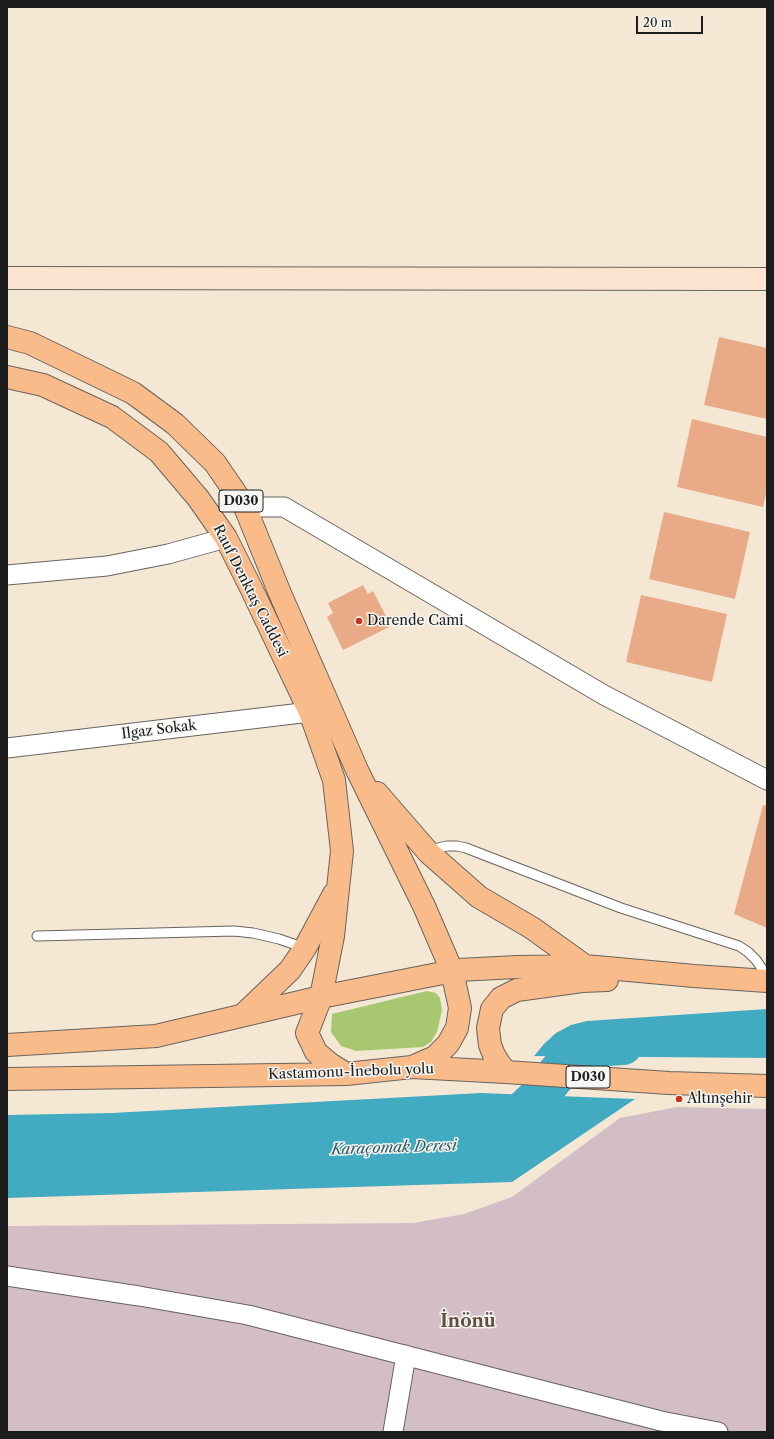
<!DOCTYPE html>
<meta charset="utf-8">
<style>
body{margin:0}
#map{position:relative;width:774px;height:1439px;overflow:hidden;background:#f4e8d5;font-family:"Libre Caslon Text",serif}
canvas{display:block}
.frame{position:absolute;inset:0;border:8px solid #1c1c1c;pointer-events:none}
.scale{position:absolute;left:636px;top:16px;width:67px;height:18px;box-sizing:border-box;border:2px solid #1c1c1c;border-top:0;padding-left:5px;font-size:12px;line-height:14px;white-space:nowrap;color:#1c1c1c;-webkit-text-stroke:3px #f6f6f2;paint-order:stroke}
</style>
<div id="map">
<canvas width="774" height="1439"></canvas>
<div class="frame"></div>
<div class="scale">20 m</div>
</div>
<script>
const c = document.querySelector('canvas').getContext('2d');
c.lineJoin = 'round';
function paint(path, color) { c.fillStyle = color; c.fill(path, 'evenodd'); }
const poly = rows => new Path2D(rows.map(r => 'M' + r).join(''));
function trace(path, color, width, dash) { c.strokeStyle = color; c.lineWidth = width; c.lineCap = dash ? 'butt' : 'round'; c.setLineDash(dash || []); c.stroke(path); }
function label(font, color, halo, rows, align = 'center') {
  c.font = font + ' "Libre Caslon Text",serif'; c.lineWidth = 3; c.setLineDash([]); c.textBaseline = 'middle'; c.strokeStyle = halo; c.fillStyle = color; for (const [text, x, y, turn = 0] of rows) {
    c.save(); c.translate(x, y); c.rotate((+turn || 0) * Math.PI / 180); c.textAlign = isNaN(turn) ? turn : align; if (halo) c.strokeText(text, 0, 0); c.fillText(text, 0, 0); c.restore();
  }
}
const industrial = poly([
 [677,1107,767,1109,767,1432,7,1432,7,1226,413,1223,464,1214,512,1197,620,1118]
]);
const green = poly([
 [427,991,436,993,440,998,442,1010,437,1032,431,1042,423,1047,356,1051,341,1046,331,1032,332,1014]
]);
const water = poly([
 [767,1009,767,1058,534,1056,544,1044,556,1033,571,1025,587,1021],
 [481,1093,635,1099,512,1182,7,1198,7,1115,112,1113]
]);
const river = poly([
 [498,1131,519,1115,540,1095,571,1056,580,1050,592,1047,623,1045]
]);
const building = poly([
 [719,337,767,348,767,419,704,405],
 [692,419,767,437,767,489,763,507,677,487],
 [664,512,750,532,735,599,649,579],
 [363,585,368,594,373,591,391,626,343,650,327,617,333,613,328,603],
 [641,595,727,614,712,682,626,662],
 [763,805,767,806,767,928,734,914]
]);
const lane = poly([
 [429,853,438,848,447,846,457,846,466,848,621,908,739,946,748,952,756,960,763,970,767,980],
 [37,936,234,931,253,933,279,939,305,948]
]);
const street = poly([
 [245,507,284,507,604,695,767,780],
 [7,575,107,566,168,554,226,538],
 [7,748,310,712],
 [7,1276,139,1296,248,1315,661,1421,718,1432],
 [393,1432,406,1355]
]);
const secondary = poly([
 [7,278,767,279]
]);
const primary = poly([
 [7,337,30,343,133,393,175,424,215,463,245,507,279,591,357,770,424,906,452,971,460,1008,457,1028,448,1044,435,1057,412,1067],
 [7,377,43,385,112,417,159,452,198,498,226,538,251,588,310,712,334,780,342,851,333,936,321,997,307,1033,316,1052,330,1064,346,1074],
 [377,793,429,853,479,897,532,928,585,966],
 [244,1014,290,970,305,948,334,894],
 [7,1045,156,1036,321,997,458,970,517,967,585,966,694,976,767,981],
 [506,1072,499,1063,494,1055,490,1045,488,1028,492,1009,501,998,517,990,582,981,607,980],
 [7,1079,346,1074,412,1067,506,1072,669,1083,767,1086]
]);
const markers = [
 [359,621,4,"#c8321e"],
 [679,1099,4,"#c8321e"]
];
const shields = [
 [241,501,44],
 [588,1077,44]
];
const shieldNames = [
 ["D030",241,501],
 ["D030",588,1077]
];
const streetNames = [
 ["Rauf Denktaş Caddesi",250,591,63],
 ["Ilgaz Sokak",159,730,-7],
 ["Kastamonu-İnebolu yolu",351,1072,-2]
];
const poiNames = [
 ["Darende Cami",367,621],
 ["Altınşehir",687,1099]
];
const waterNames = [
 ["Karaçomak Deresi",394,1148,-2]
];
const districtNames = [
 ["İnönü",468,1322]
];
paint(industrial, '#d2bec4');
paint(green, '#a7c870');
paint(water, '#42abc1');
trace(river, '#42abc1', 40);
paint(building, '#e9ab87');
trace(lane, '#68635d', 11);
trace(street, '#68635d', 21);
trace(secondary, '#68635d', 24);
trace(primary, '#68635d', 24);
trace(lane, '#fff', 9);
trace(street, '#fff', 19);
trace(secondary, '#fde4d1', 22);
trace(primary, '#fabb8b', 22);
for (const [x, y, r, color] of markers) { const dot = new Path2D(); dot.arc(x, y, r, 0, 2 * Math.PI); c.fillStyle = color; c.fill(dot); trace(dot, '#f6f6f2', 1.5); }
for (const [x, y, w] of shields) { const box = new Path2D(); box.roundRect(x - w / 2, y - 11, w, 22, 3); c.fillStyle = '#f6f6f2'; c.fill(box); trace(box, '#1c1c1c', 1); }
label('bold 13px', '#1c1c1c', null, shieldNames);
label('14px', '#1c1c1c', '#f6f6f2', streetNames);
label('14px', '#1c1c1c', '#f6f6f2', poiNames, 'left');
label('italic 15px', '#2d5c66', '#f6f6f2', waterNames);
label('bold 18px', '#644e41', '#f6f6f2', districtNames);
</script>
